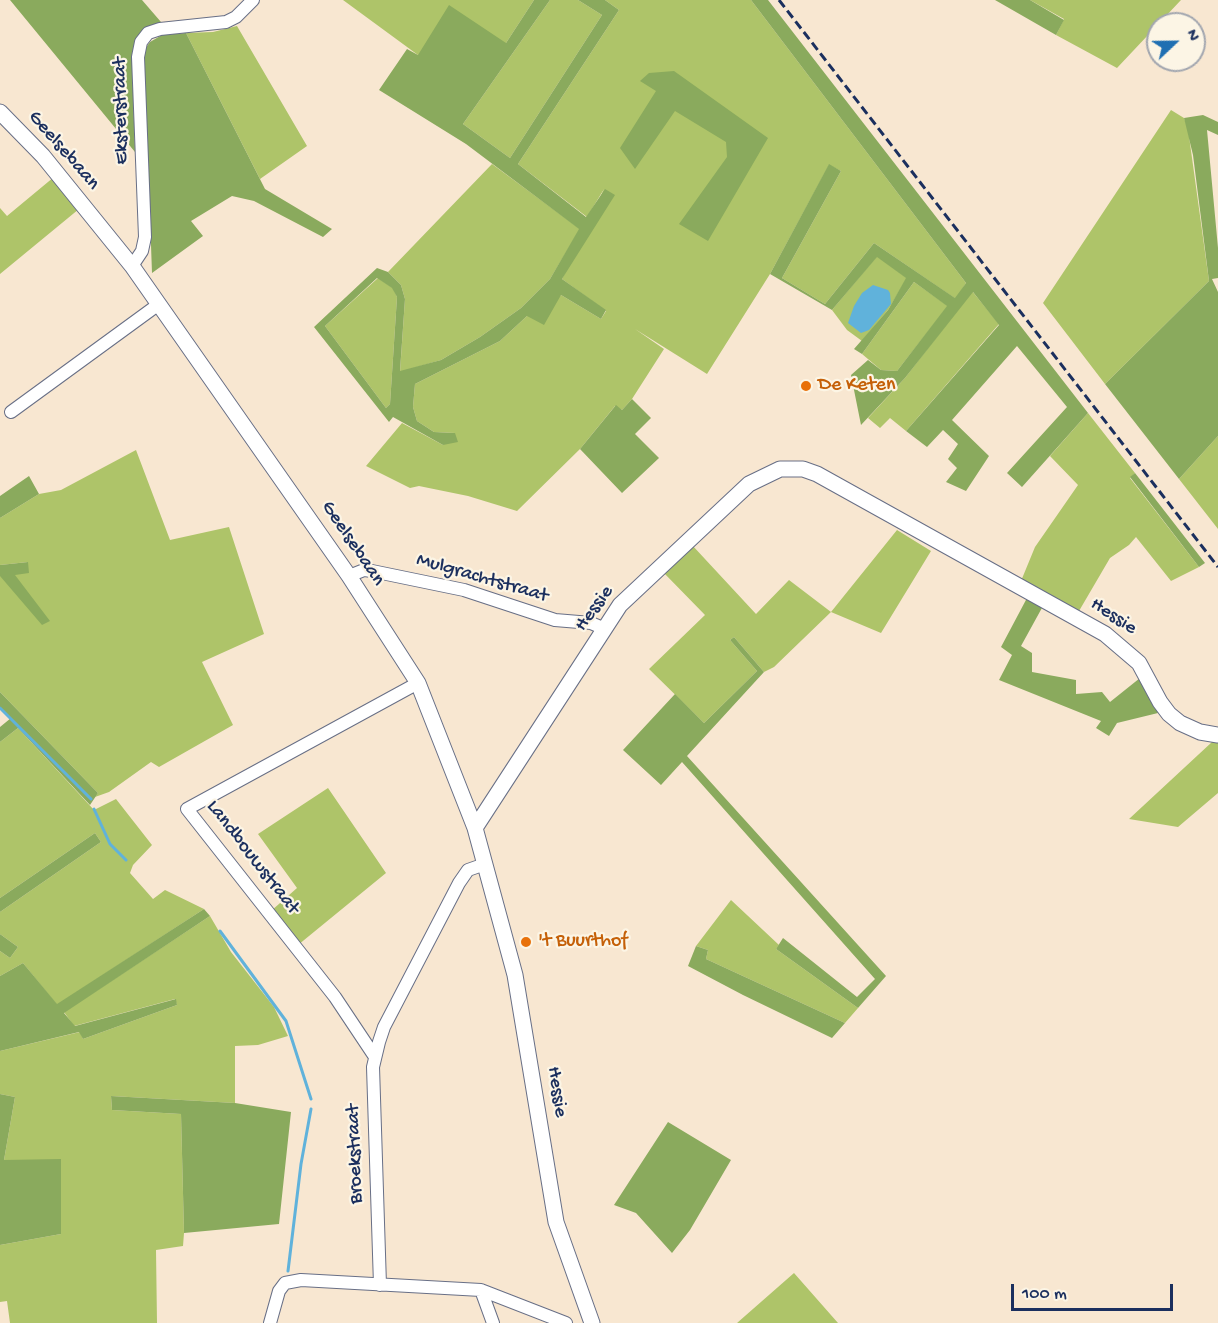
<!DOCTYPE html>
<style>
body{margin:0}
#map{position:relative;width:1218px;height:1323px;overflow:hidden;background:#f8e7d1;font-family:"Gochi Hand",sans-serif}
canvas{display:block}
.north{position:absolute;left:1146px;top:12px;width:60px;height:60px;box-sizing:border-box;background:#fcf5e5;border:2px solid #a2a6af;border-radius:50%;rotate:68deg;font-size:16px;font-weight:700;line-height:24px;text-align:center;color:#1b2f5e}
.north::after{content:'';display:block;margin:auto;width:21px;height:27px;background:#1f6fb2;clip-path:polygon(50% 0,100% 100%,50% 72%,0 100%)}
.scale{position:absolute;left:1011px;top:1284px;width:162px;height:27px;box-sizing:border-box;border:3px solid #1b2f5e;border-top:0;padding-left:8px;font-size:18px;line-height:21px;white-space:nowrap;color:#1b2f5e;-webkit-text-stroke:4px #fcf5e5;paint-order:stroke}
</style>
<div id="map">
<canvas width="1218" height="1323"></canvas>
<div class="north">N</div>
<div class="scale">100 m</div>
</div>
<script>
const c = document.querySelector('canvas').getContext('2d');
c.lineJoin = 'round';
function paint(path, color) { c.fillStyle = color; c.fill(path, 'evenodd'); }
const poly = rows => new Path2D(rows.map(r => 'M' + r).join(''));
function trace(path, color, width, dash) { c.strokeStyle = color; c.lineWidth = width; c.lineCap = dash ? 'butt' : 'round'; c.setLineDash(dash || []); c.stroke(path); }
function label(font, color, halo, rows, align = 'center') {
  c.font = font + ' "Gochi Hand",sans-serif'; c.lineWidth = 4.5; c.setLineDash([]); c.textBaseline = 'middle'; c.strokeStyle = halo; c.fillStyle = color; for (const [text, x, y, turn = 0] of rows) {
    c.save(); c.translate(x, y); c.rotate((+turn || 0) * Math.PI / 180); c.textAlign = isNaN(turn) ? turn : align; if (halo) c.strokeText(text, 0, 0); c.fillText(text, 0, 0); c.restore();
  }
}
const green = poly([
 [343,0,534,0,506,43,418,55],
 [550,0,578,0,602,15,510,158,463,124],
 [605,0,751,0,966,283,956,299,874,243,825,304,782,278,841,171,829,165,770,274,707,374,635,329,664,349,632,399,622,410,615,406,580,449,517,511,468,496,419,486,410,488,366,466,402,423,443,445,455,433,434,432,417,421,413,407,415,384,500,341,527,316,561,295,601,319,606,311,562,279,604,189,587,217,518,164,619,10],
 [1030,0,1181,0,1117,68,1056,35,1064,19],
 [237,26,307,146,260,179,186,33,213,32],
 [1171,110,1184,118,1188,129,1209,281,1105,384,1043,303],
 [492,164,580,229,550,279,521,308,480,337,441,360,400,372,405,299,401,285,388,272],
 [54,177,79,209,0,274,0,208,7,216],
 [877,256,907,278,888,310,862,341,847,330,832,310],
 [378,278,393,288,397,297,390,404,386,408,325,326],
 [914,282,948,306,897,371,881,370,862,354],
 [972,291,999,324,906,431,890,418,880,428,868,418,905,378],
 [1088,413,1135,473,1130,478,1199,567,1171,581,1136,537,1129,545,1110,558,1079,611,1021,581,1035,547,1078,485,1050,456],
 [1218,436,1218,529,1179,479],
 [136,450,170,540,229,527,264,634,202,662,233,725,159,767,151,762,109,792,95,797,98,793,0,692,0,576,14,574,28,562,0,565,0,518,39,494,61,490],
 [897,530,931,551,881,633,831,612,774,667,764,672,734,637,730,640,757,671,704,723,649,669,705,615,663,572,692,545,756,614,789,580,831,612],
 [18,728,94,810,116,799,152,845,133,865,130,873,153,899,165,890,204,909,57,1005,23,963,0,976,0,951,10,958,18,947,0,934,0,912,101,842,95,833,0,898,0,742],
 [1212,742,1218,742,1218,793,1178,827,1129,819],
 [328,788,386,873,298,945,271,911,297,888,258,834],
 [731,900,779,945,776,949,858,1008,845,1023,706,959,708,950,696,946],
 [210,916,231,952,274,1007,288,1036,258,1045,235,1046,235,1103,111,1096,112,1110,181,1114,184,1233,183,1246,156,1250,157,1323,10,1323,7,1301,0,1302,0,1245,61,1234,61,1160,4,1160,15,1097,0,1094,0,1051,80,1032,83,1039,177,1005,175,999,74,1026,64,1012],
 [794,1273,838,1323,737,1323]
]);
const forest = poly([
 [10,0,142,0,161,22,142,31,135,40,132,62,135,152],
 [534,0,550,0,463,124,510,158,602,15,578,0,605,0,619,10,518,164,586,217,605,189,615,195,562,279,606,310,601,319,561,295,544,325,527,316,500,341,415,384,413,407,417,421,434,432,455,433,458,442,443,445,393,417,389,422,314,327,377,268,388,272,401,285,405,299,400,371,441,360,480,337,521,308,550,279,579,229,466,144,379,90,407,49,418,55,449,5,506,43],
 [377,278,392,288,397,297,390,404,386,408,325,326],
 [751,0,768,0,1088,413,1022,487,1007,473,1067,407,1017,346,952,420,989,456,966,491,946,482,957,468,948,459,958,444,943,430,927,447,906,431,999,325,973,292,905,378,861,425,851,375,868,360,881,370,897,371,947,306,914,282,862,354,854,349,888,310,906,278,877,257,832,310,770,274,829,164,841,171,782,278,825,304,874,243,955,298,966,283],
 [995,0,1030,0,1064,20,1056,35],
 [186,33,265,189,332,229,323,237,254,201,232,196,191,221,203,236,152,273,144,50,150,42,162,35],
 [674,71,768,138,708,241,679,224,727,157,726,142,675,111,635,169,620,148,656,91,640,81,649,73],
 [1203,115,1218,122,1218,135,1207,130,1218,248,1218,278,1212,279,1218,292,1218,436,1179,479,1105,384,1209,281,1193,155,1184,118],
 [632,399,651,418,635,434,659,458,622,493,580,449,616,405,622,410],
 [1135,473,1205,563,1199,567,1130,477],
 [29,476,39,494,0,518,0,496],
 [28,562,29,573,15,575,50,621,42,625,0,576,0,565],
 [1027,598,1043,606,1021,646,1032,653,1032,672,1076,680,1076,694,1102,692,1110,702,1140,678,1158,713,1117,723,1109,736,1096,728,1101,721,999,680,1012,655,1001,647],
 [734,637,764,672,687,756,886,976,858,1008,776,949,783,938,857,997,875,979,682,762,661,785,623,750,675,694,704,723,757,671,730,640],
 [0,692,98,793,90,805,18,728,0,742,0,727,11,718,0,709],
 [95,833,101,842,0,912,0,898],
 [204,909,210,916,64,1013,75,1026,176,999,177,1005,83,1039,79,1032,0,1051,0,976,23,963,57,1004],
 [0,934,18,947,10,958,0,951],
 [696,946,708,950,706,959,845,1023,832,1038,743,995,688,966],
 [0,1094,15,1097,4,1160,61,1159,61,1234,0,1245],
 [111,1096,235,1103,291,1112,279,1224,184,1233,181,1114,112,1110],
 [668,1122,731,1160,690,1230,672,1253,636,1213,614,1205]
]);
const water = poly([
 [873,285,888,290,890,293,891,304,869,330,861,333,848,323,854,306,862,293]
]);
const stream = poly([
 [0,708,91,799],
 [94,809,110,844,126,860],
 [220,931,286,1021,311,1099],
 [288,1271,301,1164,311,1109]
]);
const minor = poly([
 [132,266,142,251,145,237,138,57,141,42,148,33,160,29,226,22,236,17,253,0],
 [11,412,159,304],
 [349,576,364,570,372,571,464,590,555,620,591,623,605,629],
 [375,1057,335,997,187,809,418,683],
 [380,1285,373,1067,379,1042,384,1027,459,883,468,870,485,864],
 [481,1290,493,1323],
 [270,1323,279,1291,285,1283,301,1280,481,1290,566,1323]
]);
const tertiary = poly([
 [0,112,43,156,132,266,349,576,418,683,475,828,515,975,556,1222,592,1323],
 [475,828,620,605,749,484,780,469,803,469,817,474,1105,634,1139,663,1160,702,1169,714,1180,723,1200,732,1218,735]
]);
const rail = poly([
 [779,0,1218,567]
]);
const markers = [
 [806,386,6,"#e8710a"],
 [526,942,6,"#e8710a"]
];
const streetNames = [
 ["Eksterstraat",122,111,-91],
 ["Geelsebaan",63,151,49],
 ["Geelsebaan",352,544,56],
 ["Mulgrachtstraat",482,579,16],
 ["Hessie",595,609,-54],
 ["Hessie",1113,617,33],
 ["Landbouwstraat",252,858,52],
 ["Hessie",556,1092,81],
 ["Broekstraat",356,1154,-92]
];
const foodNames = [
 ["De Keten",818,386],
 ["'t Buurthof",538,942]
];
paint(green, '#aec469');
paint(forest, '#8aaa5d');
paint(water, '#60b2db');
trace(stream, '#60b2db', 3);
trace(minor, '#686f86', 14);
trace(tertiary, '#686f86', 17);
trace(minor, '#fff', 12);
trace(tertiary, '#fff', 15);
trace(rail, '#1b2f5e', 3, [9, 4.5]);
for (const [x, y, r, color] of markers) { const dot = new Path2D(); dot.arc(x, y, r, 0, 2 * Math.PI); c.fillStyle = color; c.fill(dot); trace(dot, '#fcf5e5', 2); }
label('20px', '#1b2f5e', '#fcf5e5', streetNames);
label('20px', '#c56008', '#fcf5e5', foodNames, 'left');
</script>
